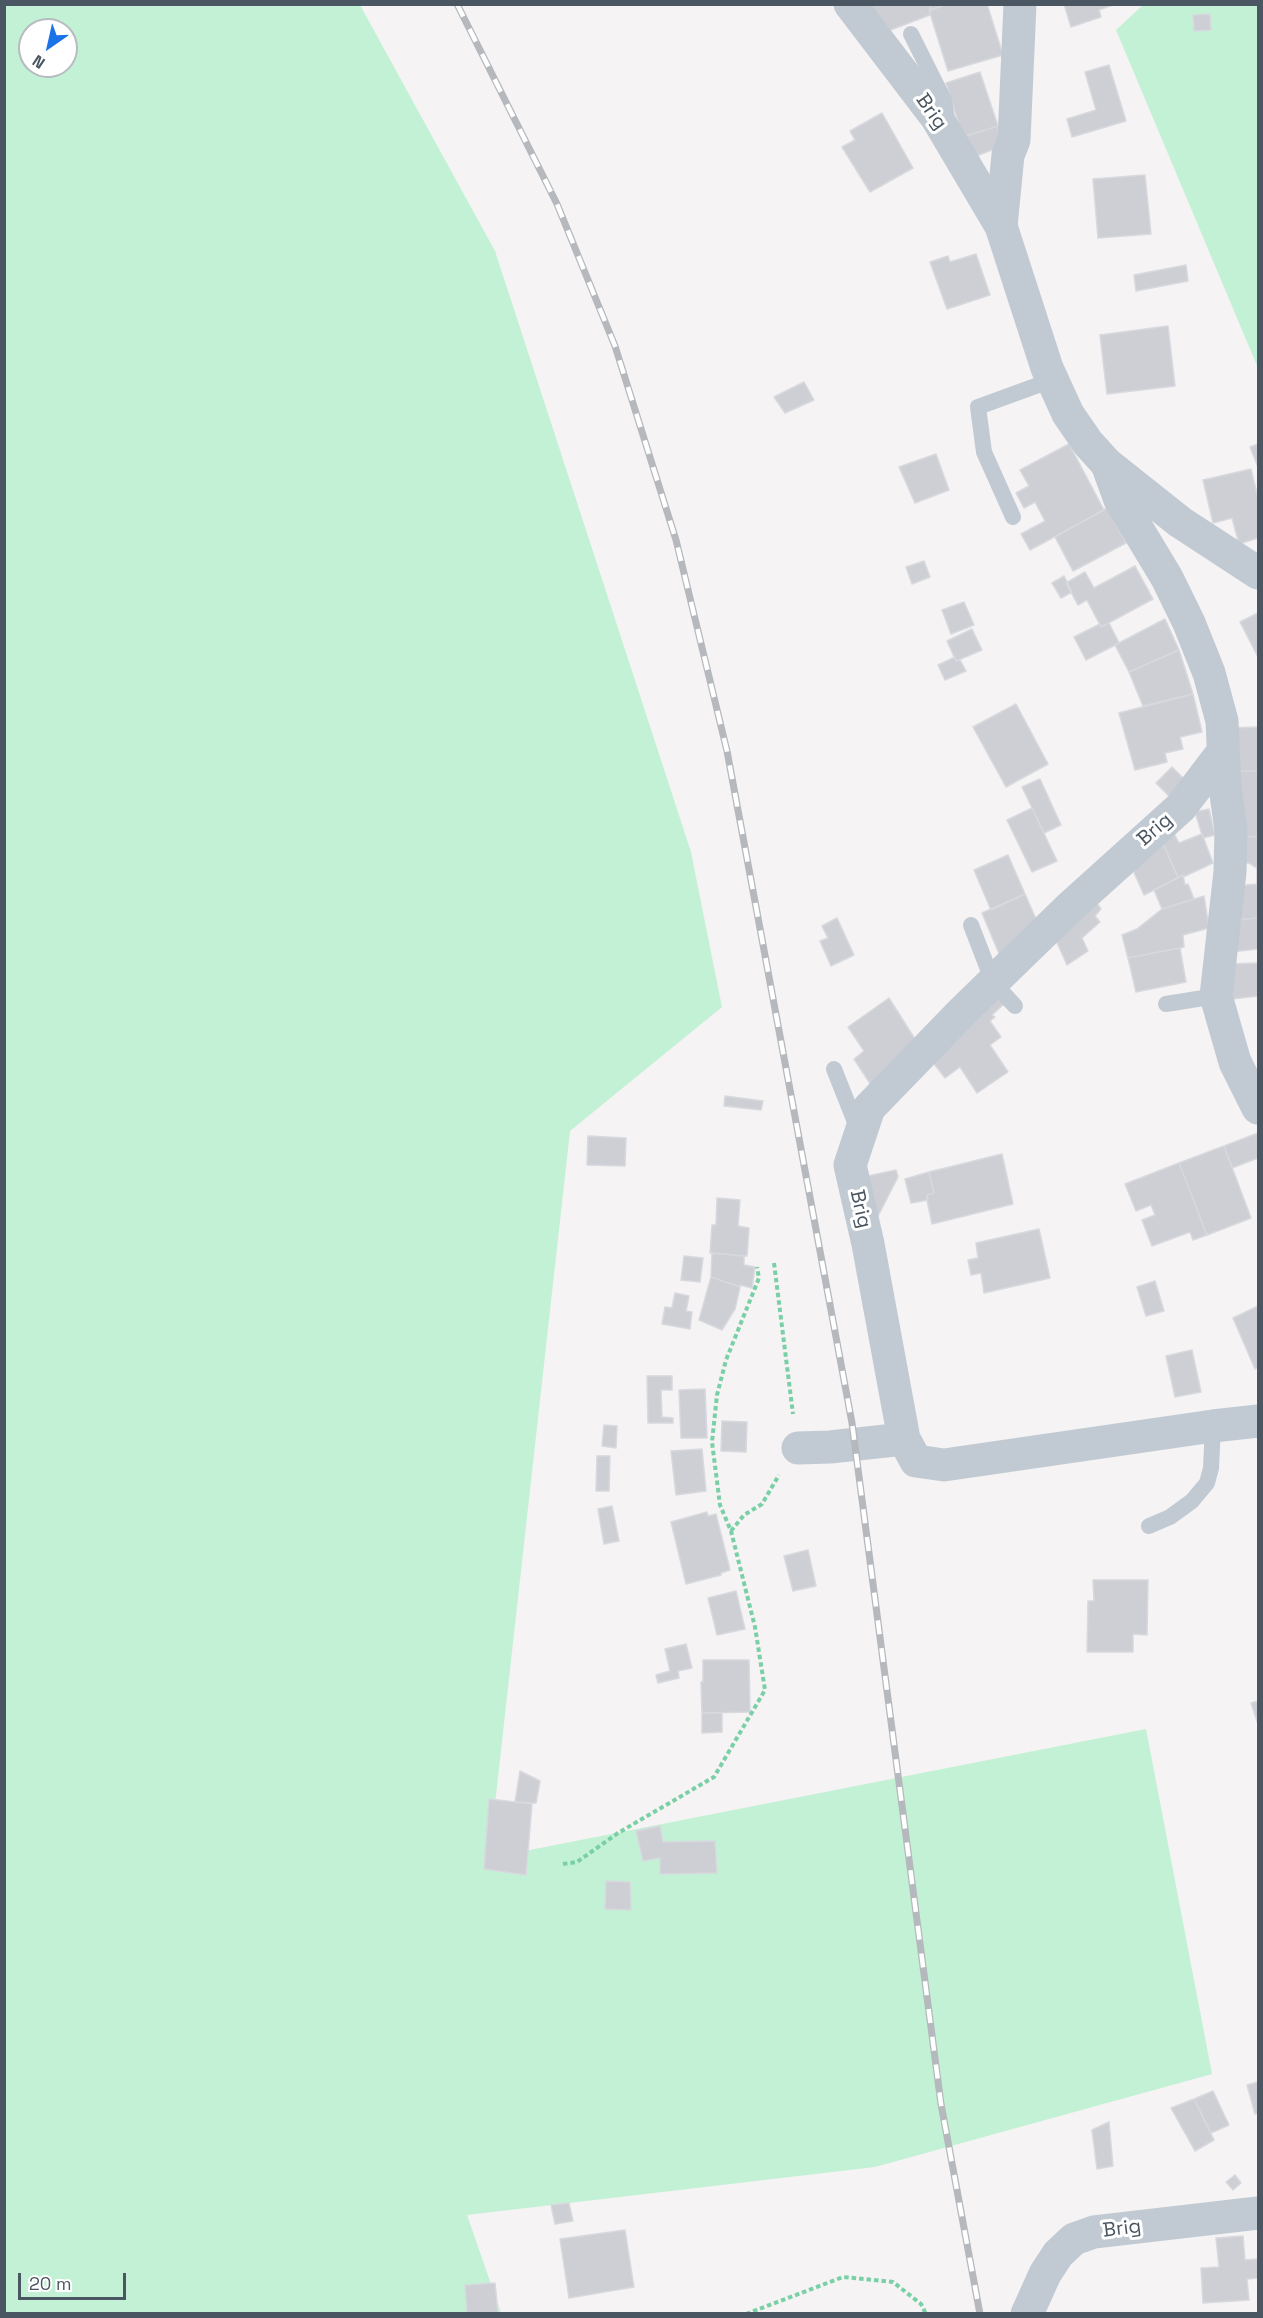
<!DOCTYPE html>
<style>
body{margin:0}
#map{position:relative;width:1263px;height:2318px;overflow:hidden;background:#f5f3f3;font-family:"Space Grotesk",sans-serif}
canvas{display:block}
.frame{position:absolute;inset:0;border:6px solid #4a5661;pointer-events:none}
.north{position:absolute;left:18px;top:18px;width:60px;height:60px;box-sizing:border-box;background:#fff;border:2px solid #b7bbc0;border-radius:50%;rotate:214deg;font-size:16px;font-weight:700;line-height:24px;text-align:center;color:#4a5661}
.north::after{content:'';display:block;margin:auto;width:21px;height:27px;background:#1a73e8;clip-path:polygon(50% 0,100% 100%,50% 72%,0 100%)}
.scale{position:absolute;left:18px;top:2273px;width:108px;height:27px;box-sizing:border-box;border:3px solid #4a5661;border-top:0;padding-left:8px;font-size:18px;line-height:21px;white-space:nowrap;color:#4a5661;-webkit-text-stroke:4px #fff;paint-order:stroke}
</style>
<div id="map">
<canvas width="1263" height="2318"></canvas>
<div class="frame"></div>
<div class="north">N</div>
<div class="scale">20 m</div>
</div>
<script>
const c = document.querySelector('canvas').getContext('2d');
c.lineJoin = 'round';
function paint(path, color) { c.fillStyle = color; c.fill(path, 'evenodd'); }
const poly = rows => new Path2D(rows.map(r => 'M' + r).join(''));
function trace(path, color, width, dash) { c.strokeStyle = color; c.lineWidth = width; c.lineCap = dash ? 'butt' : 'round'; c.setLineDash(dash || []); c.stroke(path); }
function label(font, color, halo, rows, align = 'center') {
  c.font = font + ' "Space Grotesk",sans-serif'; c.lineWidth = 6; c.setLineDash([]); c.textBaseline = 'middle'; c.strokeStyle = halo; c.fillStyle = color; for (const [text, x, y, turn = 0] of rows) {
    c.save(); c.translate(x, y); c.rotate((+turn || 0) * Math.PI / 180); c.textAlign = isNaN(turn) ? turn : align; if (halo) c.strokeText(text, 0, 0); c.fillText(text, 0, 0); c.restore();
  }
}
const green = poly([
 [4,5,360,5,495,251,691,852,722,1007,570,1131,489,1858,1146,1729,1212,2074,875,2167,467,2215,501,2313,5,2313],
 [30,30,66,30,66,66,30,66],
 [1143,5,1258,5,1258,368,1116,30]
]);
const building = poly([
 [930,4,948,4,931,10,930,4],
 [930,4,930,15,880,34,859,5,930,4],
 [948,4,987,4,1003,55,948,71,929,10,948,4],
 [1064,4,1115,4,1099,10,1101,17,1071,27,1064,4],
 [1210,14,1211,30,1194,31,1193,15,1210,14],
 [1109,65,1126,121,1072,137,1067,119,1096,110,1085,72,1109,65],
 [980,72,998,126,963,137,946,83,980,72],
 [882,113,913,168,870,192,842,147,855,140,850,131,882,113],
 [998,126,999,147,974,157,963,137,998,126],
 [1145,175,1151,234,1098,238,1093,179,1145,175],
 [976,254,990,295,947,309,930,262,948,256,950,262,976,254],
 [1186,265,1188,281,1136,291,1134,275,1186,265],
 [1168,326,1175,386,1107,394,1100,335,1168,326],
 [804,382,814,400,785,413,774,397,804,382],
 [1069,444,1104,510,1030,550,1021,534,1045,521,1035,502,1024,508,1016,493,1029,486,1020,470,1069,444],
 [1258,444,1258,467,1250,447,1258,444],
 [936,454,949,490,915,503,899,467,936,454],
 [1251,469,1258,498,1258,538,1239,544,1232,518,1213,523,1203,480,1251,469],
 [1107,508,1126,543,1073,571,1055,537,1107,508],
 [924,561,930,577,912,584,906,567,924,561],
 [1135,566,1153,599,1101,627,1087,600,1078,605,1066,583,1085,572,1094,588,1135,566],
 [1064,576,1072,592,1061,598,1052,583,1064,576],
 [964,602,974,625,951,634,942,610,964,602],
 [1258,613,1258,657,1240,622,1258,613],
 [1165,619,1179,650,1129,672,1115,645,1165,619],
 [1109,623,1119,643,1086,660,1074,637,1100,624,1101,627,1109,623],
 [972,629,982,650,956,661,947,641,972,629],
 [1179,650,1193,694,1143,706,1129,672,1179,650],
 [955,657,956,661,960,660,966,671,945,680,938,665,955,657],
 [1193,694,1202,732,1180,737,1183,749,1165,753,1167,762,1135,770,1119,713,1193,694],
 [1016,704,1048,764,1006,787,973,727,1016,704],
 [1258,727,1258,771,1236,771,1230,728,1258,727],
 [1172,767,1187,782,1171,798,1156,783,1172,767],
 [1236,771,1258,771,1258,837,1238,836,1236,771],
 [1040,779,1061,825,1044,833,1022,787,1040,779],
 [1032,808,1057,861,1032,872,1007,820,1032,808],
 [1209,809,1215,835,1203,838,1195,812,1209,809],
 [1170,826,1179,843,1202,834,1213,863,1183,877,1183,875,1178,877,1160,837,1170,826],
 [1238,836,1258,837,1258,918,1236,920,1236,886,1257,884,1257,868,1249,863,1236,863,1238,836],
 [1160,837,1178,878,1144,895,1129,861,1160,837],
 [1008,855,1025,894,991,910,974,870,1008,855],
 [1183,875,1185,885,1188,884,1194,899,1162,909,1154,890,1183,875],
 [1025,894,1040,928,1000,956,982,913,1025,894],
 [1204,896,1209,928,1183,935,1184,947,1180,948,1128,958,1122,935,1137,929,1162,909,1204,896],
 [1093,898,1101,909,1095,916,1100,922,1082,938,1088,951,1067,965,1055,938,1093,898],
 [837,918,854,955,831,966,820,941,828,938,822,926,837,918],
 [1258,918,1258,949,1231,952,1236,920,1258,918],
 [1180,948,1186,982,1136,992,1128,958,1180,948],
 [1258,963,1258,996,1232,999,1229,964,1258,963],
 [992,991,1004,1004,992,1015,995,1017,990,1021,1001,1037,990,1045,1008,1072,977,1093,960,1067,945,1078,928,1056,992,991],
 [889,998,920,1047,871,1085,854,1059,864,1051,848,1027,889,998],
 [725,1096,763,1101,761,1110,724,1106,725,1096],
 [1258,1133,1258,1158,1232,1168,1224,1146,1258,1133],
 [588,1136,626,1138,625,1166,587,1165,588,1136],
 [1224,1146,1251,1218,1207,1235,1179,1163,1224,1146],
 [1002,1154,1013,1204,932,1224,927,1200,927,1195,934,1193,929,1172,1002,1154],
 [1179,1163,1207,1235,1193,1240,1190,1232,1152,1246,1142,1220,1155,1215,1151,1205,1136,1211,1125,1184,1179,1163],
 [896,1170,898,1177,877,1218,868,1176,896,1170],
 [929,1172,934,1193,927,1195,928,1200,911,1203,905,1179,929,1172],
 [717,1198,740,1200,738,1226,749,1228,747,1256,710,1253,712,1225,716,1225,717,1198],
 [1039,1229,1050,1278,984,1293,981,1273,971,1275,968,1260,978,1258,976,1243,1039,1229],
 [712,1253,744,1256,744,1265,755,1267,752,1288,740,1285,740,1287,711,1277,712,1253],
 [684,1256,703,1258,700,1282,681,1280,684,1256],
 [711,1277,740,1287,735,1309,722,1330,699,1320,711,1277],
 [1155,1281,1164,1311,1146,1316,1137,1287,1155,1281],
 [675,1293,689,1296,686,1311,692,1312,690,1329,662,1324,665,1307,672,1308,675,1293],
 [1258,1306,1258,1367,1255,1369,1233,1318,1258,1306],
 [1192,1350,1201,1392,1175,1397,1166,1356,1192,1350],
 [647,1376,672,1376,672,1390,661,1390,662,1417,673,1418,673,1423,648,1423,647,1376],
 [705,1389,707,1438,681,1438,679,1390,705,1389],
 [722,1421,747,1422,746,1452,721,1451,722,1421],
 [604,1425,617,1426,616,1448,602,1446,604,1425],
 [702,1449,706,1491,676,1495,671,1451,702,1449],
 [597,1456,610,1456,609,1491,596,1491,597,1456],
 [612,1506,619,1541,604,1544,598,1509,612,1506],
 [707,1512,708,1516,716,1514,730,1570,721,1573,721,1575,686,1584,671,1522,707,1512],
 [808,1550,816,1586,793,1591,784,1556,808,1550],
 [1093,1580,1148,1580,1147,1635,1133,1634,1133,1652,1087,1652,1088,1601,1094,1601,1093,1580],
 [736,1591,745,1629,717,1635,708,1598,736,1591],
 [686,1644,692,1668,678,1671,679,1678,658,1683,656,1675,670,1671,665,1649,686,1644],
 [703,1660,749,1660,750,1712,702,1713,701,1682,703,1682,703,1660],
 [1258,1701,1258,1724,1251,1703,1258,1701],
 [702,1713,722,1713,722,1732,702,1733,702,1713],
 [520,1771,540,1781,536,1803,515,1802,520,1771],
 [489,1799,532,1804,526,1875,484,1869,489,1799],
 [660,1826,663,1842,715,1841,717,1873,660,1874,660,1858,643,1861,636,1831,660,1826],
 [606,1881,630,1882,631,1910,605,1909,606,1881],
 [1258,2082,1258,2113,1255,2114,1247,2085,1258,2082],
 [1213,2091,1229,2125,1211,2133,1194,2099,1213,2091],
 [1194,2099,1214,2140,1195,2151,1171,2108,1194,2099],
 [1109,2122,1113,2166,1097,2169,1092,2130,1109,2122],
 [1235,2175,1241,2183,1233,2190,1226,2182,1235,2175],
 [569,2203,573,2221,555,2224,551,2205,569,2203],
 [625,2230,634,2287,569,2298,560,2239,625,2230],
 [1243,2236,1245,2260,1258,2259,1258,2278,1247,2279,1249,2300,1203,2303,1201,2268,1219,2267,1216,2238,1243,2236],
 [495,2283,498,2314,467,2314,465,2285,495,2283]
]);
const path = poly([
 [774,1263,793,1414],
 [731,1531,744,1515,762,1504,779,1475],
 [563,1864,577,1862,618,1833,714,1777,765,1690,755,1627,731,1531,720,1505,712,1442,717,1395,726,1360,759,1278,757,1267],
 [746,2314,843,2277,893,2282,921,2304,926,2314]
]);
const service = poly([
 [911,34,944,100,947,120],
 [1013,517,984,452,978,407,1052,380],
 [971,925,993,982,1015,1006],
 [1166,1004,1216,996],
 [834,1069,859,1132],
 [1149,1526,1170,1517,1192,1501,1207,1483,1211,1468,1213,1426]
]);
const minor = poly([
 [1001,226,1008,155,1014,140,1020,4],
 [1107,464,1120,500,1167,578,1189,623,1209,673,1222,721,1225,787,1231,830,1230,872,1216,996,1235,1062,1258,1108],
 [1222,753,1181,807,1069,908,963,1011,869,1108,850,1165,868,1244,904,1439,916,1461,944,1465,1213,1426,1258,1421],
 [798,1448,830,1447,904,1439],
 [1027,2314,1045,2274,1058,2254,1074,2239,1094,2232,1258,2213]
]);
const tertiary = poly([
 [850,4,937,118,1001,226,1047,368,1068,414,1088,443,1107,464,1180,522,1258,573]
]);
const rail = poly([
 [457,4,557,204,615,346,676,540,727,751,852,1423,941,2104,980,2314]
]);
const streetNames = [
 ["Brig",931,112,55],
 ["Brig",1155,830,-41],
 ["Brig",860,1209,77],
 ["Brig",1122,2229,-7]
];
paint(green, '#c3f1d5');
paint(building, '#cdcfd5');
trace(building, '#d7d9de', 1.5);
trace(path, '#7ad0a6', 4, [4.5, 3]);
trace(service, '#c1cad2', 16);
trace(minor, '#c1cad2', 33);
trace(tertiary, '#c1cad2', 33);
trace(rail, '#b5b8bd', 7);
trace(rail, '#fff', 4.5, [14]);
label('20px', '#4a5661', '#fff', streetNames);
</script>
